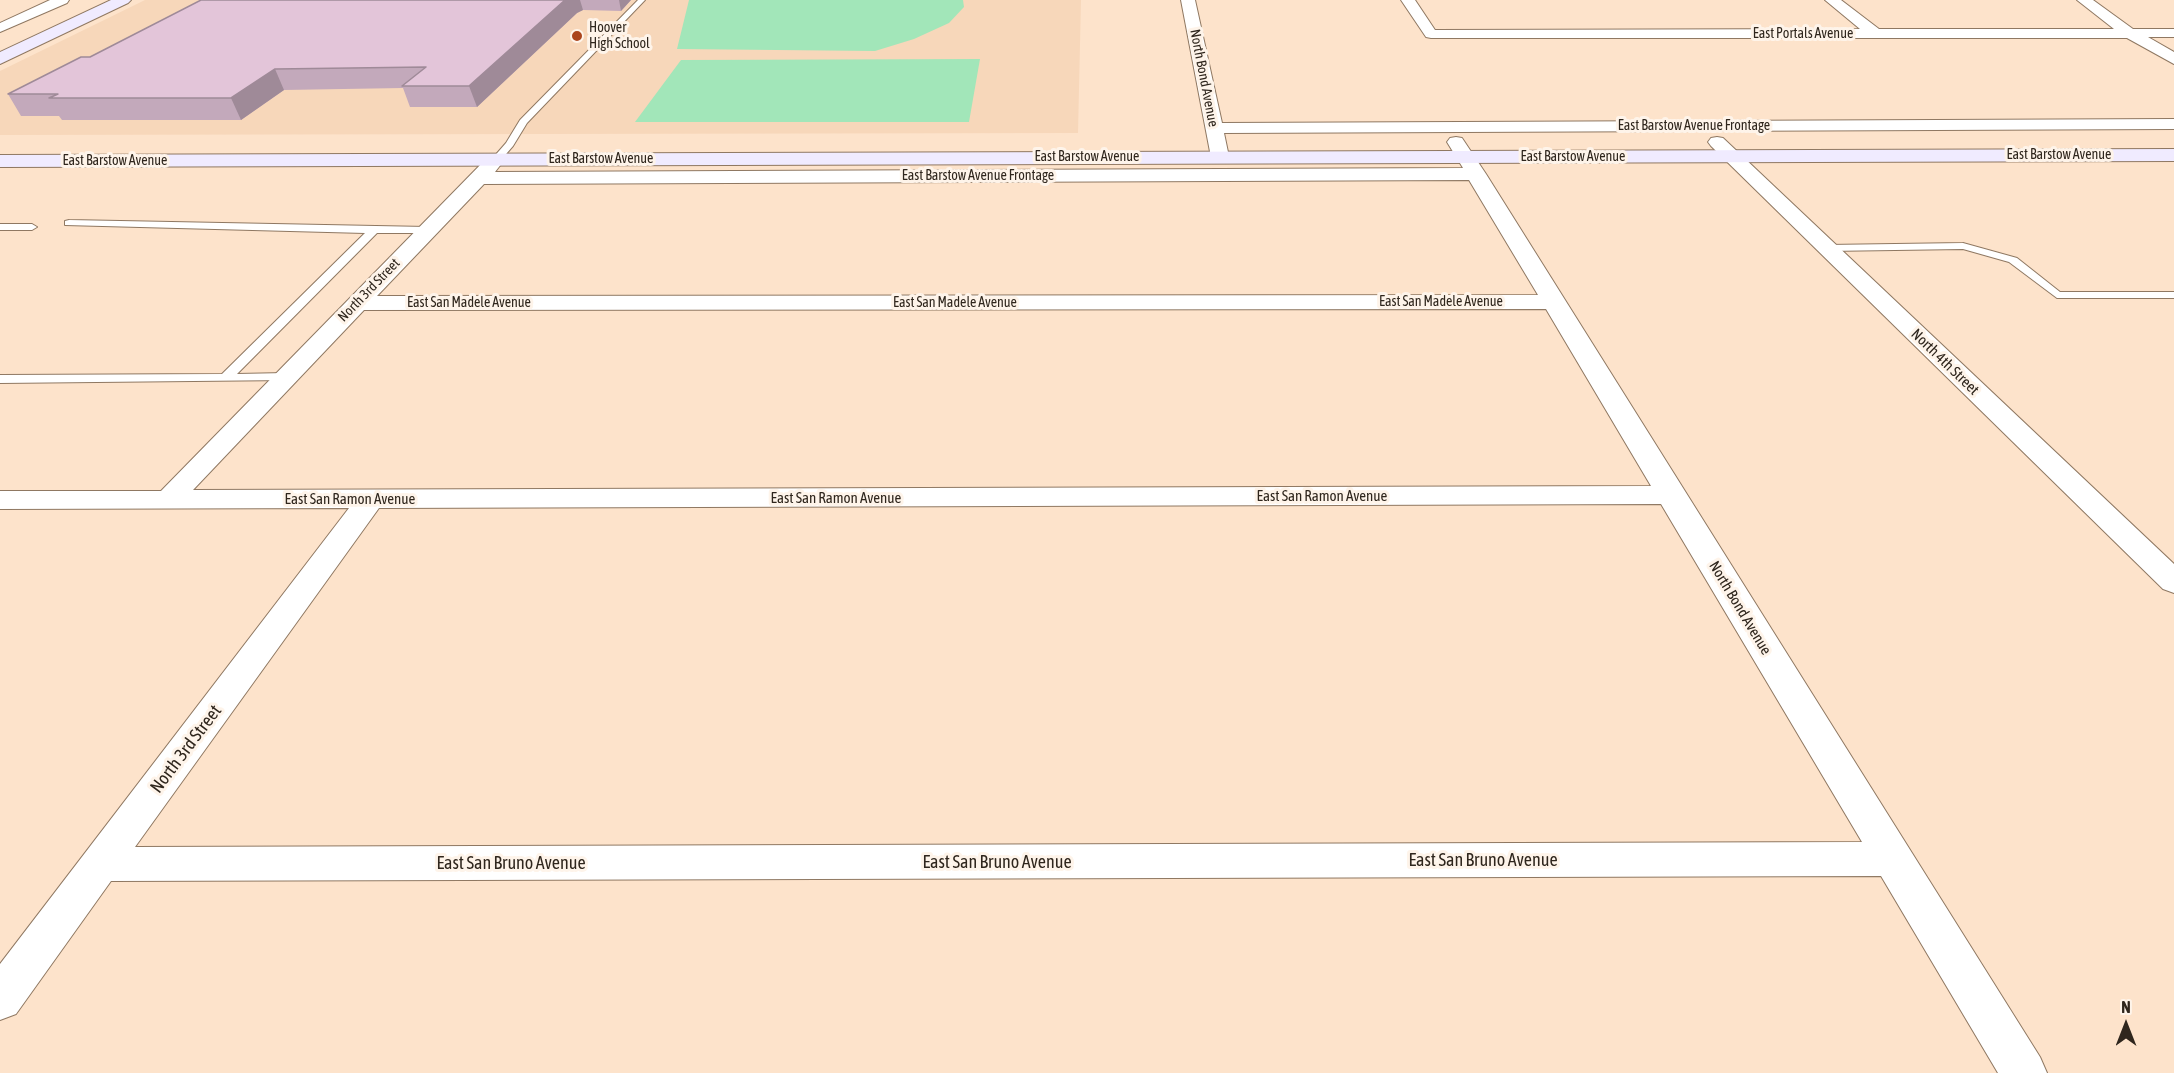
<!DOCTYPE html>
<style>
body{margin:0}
#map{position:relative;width:2174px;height:1073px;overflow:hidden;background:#fde3cb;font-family:"Asap Condensed",sans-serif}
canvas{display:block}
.north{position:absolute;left:2096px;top:995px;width:60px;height:60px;-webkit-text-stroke:4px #fef4ea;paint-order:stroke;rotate:0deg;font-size:16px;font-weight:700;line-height:24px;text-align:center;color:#2f261d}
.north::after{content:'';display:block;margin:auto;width:21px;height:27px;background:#2f261d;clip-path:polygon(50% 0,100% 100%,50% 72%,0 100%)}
</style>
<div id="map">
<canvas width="2174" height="1073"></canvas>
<div class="north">N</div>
</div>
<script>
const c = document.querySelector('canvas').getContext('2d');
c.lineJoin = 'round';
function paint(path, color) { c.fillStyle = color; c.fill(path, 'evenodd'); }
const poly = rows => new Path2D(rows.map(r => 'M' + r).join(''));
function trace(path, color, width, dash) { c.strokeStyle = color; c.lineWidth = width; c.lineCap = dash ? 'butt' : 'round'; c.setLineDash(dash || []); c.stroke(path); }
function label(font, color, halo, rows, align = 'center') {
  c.font = font + ' "Asap Condensed",sans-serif'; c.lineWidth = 6; c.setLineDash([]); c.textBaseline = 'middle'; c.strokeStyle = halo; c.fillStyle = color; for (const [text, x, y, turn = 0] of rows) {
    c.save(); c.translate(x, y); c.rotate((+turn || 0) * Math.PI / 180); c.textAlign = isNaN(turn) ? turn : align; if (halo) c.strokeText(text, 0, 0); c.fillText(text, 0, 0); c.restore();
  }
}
const built = poly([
 [145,0,1081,0,1078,133,0,135,0,71]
]);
const green = poly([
 [689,0,963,0,964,7,949,23,914,39,875,51,677,49],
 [980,59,969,122,635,122,681,60]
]);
const service = poly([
 [638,0,645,0,527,123,513,146,500,161,494,161,492,159,506,143,520,120,638,0],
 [69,220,427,227,432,230,427,233,377,233,237,374,286,373,292,377,290,380,0,383,0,375,222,374,365,233,65,225,65,221,69,220],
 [0,224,32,224,37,227,32,230,0,230,0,224],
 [1963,243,2017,258,2060,292,2174,292,2174,298,2057,298,2009,262,1963,249,1827,251,1822,248,1827,245,1963,243]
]);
const minor = poly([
 [50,0,69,0,67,3,0,32,0,23,50,0],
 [1181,0,1195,0,1222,123,2174,119,2174,129,1224,133,1229,157,1227,161,1220,163,1213,161,1211,157,1181,0],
 [1401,0,1415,0,1435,30,1860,29,1825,0,1841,0,1879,29,2114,29,2077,0,2093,0,2133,29,2174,29,2174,37,2148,37,2174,52,2174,64,2127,38,1431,38,1426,37,1401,0],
 [1456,137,1462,138,1486,174,2040,1057,2047,1073,1998,1073,1881,876,111,881,16,1014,0,1020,0,964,349,508,0,509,0,491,161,491,486,159,493,157,500,159,502,163,495,172,1463,168,1447,142,1450,138,1456,137],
 [1469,180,1538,295,377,296,484,184,1469,180],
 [1546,309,1651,486,193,490,364,310,1546,309],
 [1661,504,1862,842,135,847,379,508,1661,504],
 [1717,137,1723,138,2174,564,2174,593,2163,589,1711,146,1708,142,1711,138,1717,137]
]);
const secondary = poly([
 [111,0,131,0,128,3,0,64,0,52,111,0],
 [2174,149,2174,161,0,167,0,155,2174,149]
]);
const wall = poly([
 [201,0,631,0,621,11,583,10,577,13,477,107,410,107,403,88,284,90,241,120,62,120,59,116,21,116,8,94,90,57]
]);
const shadedWall = poly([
 [565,0,580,0,583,10,577,13,477,107,469,86],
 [619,0,631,0,621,11],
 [275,69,284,90,241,120,231,98]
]);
const building = poly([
 [201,0,565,0,469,86,402,86,426,67,275,69,231,98,49,98,58,94,8,94,81,57,90,57,201,0]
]);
const markers = [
 [577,36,6,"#ab451d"]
];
const farPoinames = [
 ["Hoover",589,28],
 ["High School",589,44]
];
const farStreetnames = [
 ["East Portals Avenue",1803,34],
 ["North Bond Avenue",1204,78,79],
 ["East Barstow Avenue Frontage",1694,126],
 ["East Barstow Avenue",2059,155],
 ["East Barstow Avenue",1087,157],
 ["East Barstow Avenue",1573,157],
 ["East Barstow Avenue",601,159],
 ["East Barstow Avenue",115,161],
 ["East Barstow Avenue Frontage",978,176],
 ["North 3rd Street",369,290,-46],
 ["East San Madele Avenue",1441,302],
 ["East San Madele Avenue",469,303],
 ["East San Madele Avenue",955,303]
];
const streetNames = [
 ["North 4th Street",1945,362,44],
 ["East San Ramon Avenue",1322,496],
 ["East San Ramon Avenue",836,498],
 ["East San Ramon Avenue",350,499],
 ["North Bond Avenue",1740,608,59]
];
const nearStreetnames = [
 ["North 3rd Street",186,749,-53],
 ["East San Bruno Avenue",1483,860],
 ["East San Bruno Avenue",997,862],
 ["East San Bruno Avenue",511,863]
];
paint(built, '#f7d7ba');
paint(green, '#a2e6b9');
trace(service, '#8f7862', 2);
trace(minor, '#8f7862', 2);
trace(secondary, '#8f7862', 2);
paint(service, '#fff');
paint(minor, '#fff');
paint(secondary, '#f0ebff');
paint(wall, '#c3a9bb');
paint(shadedWall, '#9f8a98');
paint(building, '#e3c5d9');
trace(building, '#9f8a98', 1.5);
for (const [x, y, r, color] of markers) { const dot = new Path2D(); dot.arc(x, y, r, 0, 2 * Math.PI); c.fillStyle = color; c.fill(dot); trace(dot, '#fef4ea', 2); }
label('14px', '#2f261d', '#fef4ea', farPoinames, 'left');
label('14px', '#2f261d', '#fef4ea', farStreetnames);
label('15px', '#2f261d', '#fef4ea', streetNames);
label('18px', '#2f261d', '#fef4ea', nearStreetnames);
</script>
